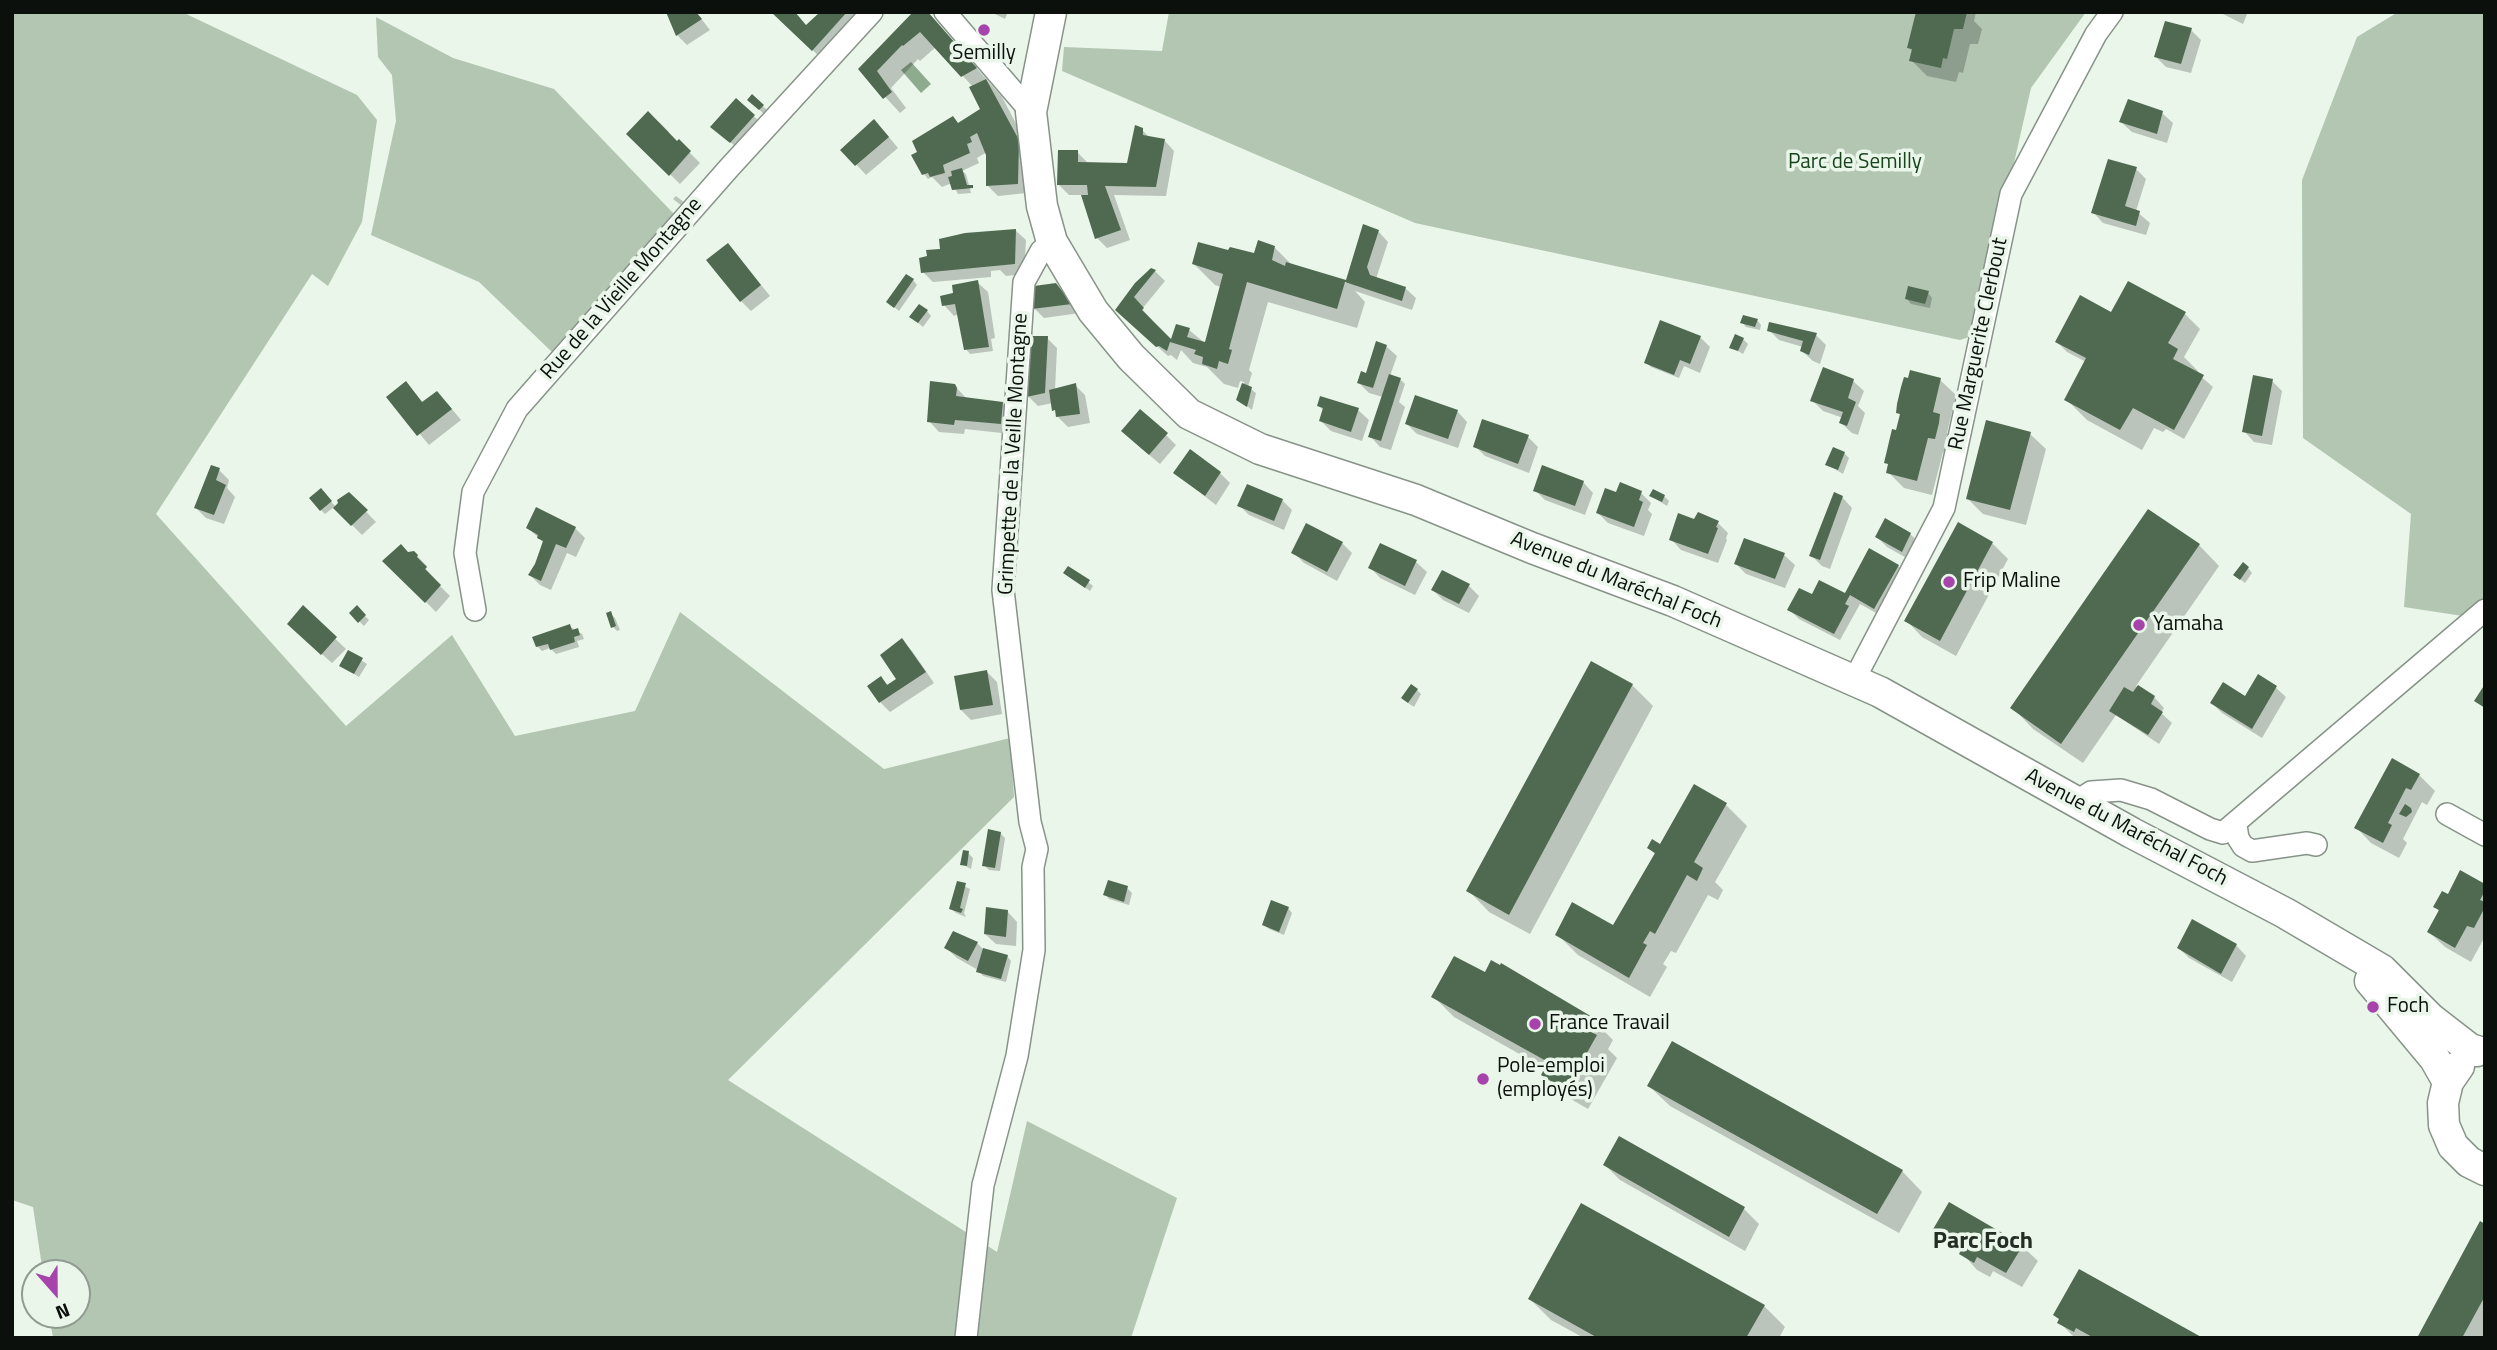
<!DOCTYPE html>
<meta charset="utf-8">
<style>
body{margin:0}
#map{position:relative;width:2497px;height:1350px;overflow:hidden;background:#e9f6e9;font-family:"Titillium Web",sans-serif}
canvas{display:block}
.frame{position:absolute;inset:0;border:14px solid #0c100c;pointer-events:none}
.north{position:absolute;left:21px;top:1259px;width:70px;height:70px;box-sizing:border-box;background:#e9f6e9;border:2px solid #919a91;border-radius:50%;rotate:159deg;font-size:19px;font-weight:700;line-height:28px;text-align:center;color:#0c100c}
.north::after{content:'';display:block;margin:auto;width:24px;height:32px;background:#a644ab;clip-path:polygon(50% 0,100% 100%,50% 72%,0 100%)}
</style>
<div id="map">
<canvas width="2497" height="1350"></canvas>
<div class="frame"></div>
<div class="north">N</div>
</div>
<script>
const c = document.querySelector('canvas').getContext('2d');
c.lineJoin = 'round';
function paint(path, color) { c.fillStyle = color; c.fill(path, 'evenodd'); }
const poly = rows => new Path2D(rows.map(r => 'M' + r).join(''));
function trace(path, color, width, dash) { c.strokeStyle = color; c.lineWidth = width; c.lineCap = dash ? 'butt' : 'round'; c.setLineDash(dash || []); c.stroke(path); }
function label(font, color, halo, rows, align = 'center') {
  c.font = font + ' "Titillium Web",sans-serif'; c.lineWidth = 7; c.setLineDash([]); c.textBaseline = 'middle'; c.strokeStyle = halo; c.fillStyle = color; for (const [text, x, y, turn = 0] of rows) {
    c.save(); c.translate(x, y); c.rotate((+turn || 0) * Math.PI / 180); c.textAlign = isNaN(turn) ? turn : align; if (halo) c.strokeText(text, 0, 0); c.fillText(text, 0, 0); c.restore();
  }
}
const green = poly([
 [12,12,182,12,357,95,377,120,362,222,328,286,312,274,156,514,346,726,452,635,515,736,635,711,680,612,884,769,1010,738,1014,797,728,1080,997,1252,1027,1121,1177,1198,1131,1338,53,1338,49,1315,77,1315,77,1273,43,1273,33,1207,12,1200],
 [1169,12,2086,12,2031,88,1975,335,1960,340,1415,223,1062,71,1064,47,1162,51],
 [2398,12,2485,12,2485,602,2469,617,2404,607,2411,514,2303,438,2302,180,2357,37],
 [376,17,453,58,554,89,674,214,552,352,479,282,371,235,396,121,392,75,378,57]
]);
const water = poly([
 [911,62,931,84,921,93,901,70]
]);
const shadow = poly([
 [696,12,710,30,687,45,677,35],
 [773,12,807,27,823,12,866,12,823,60],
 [915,12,936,22,1002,97,1021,133,1027,193,998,196,988,186,987,152,977,158,979,163,962,171,966,174,971,193,958,194,952,183,942,187,932,177,928,179,924,174,959,125,983,110,973,87,936,47,920,61,918,59,891,88,906,108,900,113,860,69],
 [991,12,1008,12,1005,19],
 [1918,12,1976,12,1974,21,1982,29,1978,44,1970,44,1963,73,1959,72,1956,82,1927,76,1911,60,1913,51,1909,48],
 [2219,12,2248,12,2243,24],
 [2191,30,2201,40,2191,73,2166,67,2156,57],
 [752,96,767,110,764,114,753,104],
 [736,100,758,120,735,146,717,131],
 [2162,113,2173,123,2167,143,2132,132,2121,122],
 [659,122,669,132,667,135,677,144,679,142,700,163,680,184,629,134],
 [1142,130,1150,138,1164,140,1174,151,1166,196,1114,195,1130,240,1107,248,1097,238,1083,195,1069,195,1059,185,1077,152,1087,162,1129,165],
 [884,131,898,148,866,175,843,150],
 [2136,169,2146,179,2136,211,2150,223,2146,235,2103,223,2093,212],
 [676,196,685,203,682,206,673,199],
 [1364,226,1378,231,1388,242,1376,279,1405,288,1416,298,1412,310,1355,291,1365,302,1357,328,1268,302,1249,370,1252,373,1248,387,1256,393,1252,410,1238,399,1244,382,1240,381,1238,388,1224,384,1207,367,1193,363,1181,350,1177,360,1171,355,1168,356,1117,310,1155,271,1165,281,1142,309,1152,320,1151,321,1172,342,1189,330,1206,344,1221,287,1215,285,1194,264,1229,252,1255,256,1274,247,1293,266,1346,283],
 [1015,230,1026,240,1024,274,1006,276,1000,270,991,271,991,277,933,282,923,272,942,250],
 [737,255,770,296,751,311,741,301],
 [913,280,917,285,899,311,893,306],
 [977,282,988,292,995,338,991,339,993,351,970,354,966,349,959,314,954,316,944,305,955,295],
 [1055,285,1066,295,1080,313,1044,318,1034,308],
 [1928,293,1932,298,1930,308,1911,304,1907,299],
 [927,311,931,316,923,327,911,317],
 [2185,314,2200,329,2184,357,2198,371,2197,373,2213,387,2184,439,2166,429,2163,432,2154,428,2142,450,2087,420,2066,399,2086,362,2067,352,2057,342,2112,315],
 [1757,320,1761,325,1760,330,1746,327,1742,322],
 [1769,330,1816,335,1826,345,1820,364,1813,361,1802,351,1803,347,1779,340],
 [1700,337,1710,347,1700,373,1684,366,1679,378,1651,367,1646,362],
 [1047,338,1057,348,1055,390,1075,385,1085,395,1090,423,1068,427,1058,417,1053,403,1038,406,1028,396],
 [1743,339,1748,344,1743,354,1731,347],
 [1386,346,1397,356,1390,376,1400,379,1405,384,1399,402,1405,407,1391,450,1380,447,1370,436,1383,397,1369,393,1359,383,1368,375],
 [1940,380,1956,395,1947,433,1954,440,1950,454,1943,452,1932,495,1904,488,1888,472],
 [1853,381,1864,391,1858,406,1865,413,1858,435,1852,433,1841,423,1843,418,1823,411,1812,400],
 [2272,381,2282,391,2272,445,2254,442,2244,431],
 [954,385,967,399,1002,403,1012,414,1011,434,965,429,964,434,939,432,929,421],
 [416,394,423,403,447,403,461,420,429,445,389,397],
 [1319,406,1358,410,1369,420,1362,441,1331,431,1321,421,1324,411],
 [1457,411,1467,422,1458,448,1417,434,1407,424],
 [2030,434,2046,449,2026,525,1983,514,1967,498],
 [1166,435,1176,445,1160,464,1133,441],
 [1528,437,1538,447,1529,473,1485,456,1475,446],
 [1844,453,1849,458,1843,474,1828,465],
 [219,470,229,480,227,488,235,497,224,524,206,518,196,508],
 [1175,473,1220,473,1230,483,1216,505],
 [1583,482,1593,493,1585,515,1545,500,1535,490],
 [1641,493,1651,503,1648,510,1652,514,1644,536,1608,523,1598,513,1617,495],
 [349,494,376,522,362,535,334,507,325,514,321,510,325,495,336,507],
 [1651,496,1664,496,1669,501,1667,506],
 [1842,497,1852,508,1830,569,1822,566,1811,555],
 [1282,500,1292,510,1284,530,1249,515,1239,505],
 [1885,520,1910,534,1921,544,1912,561,1887,547,1877,537],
 [1695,521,1718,523,1728,533,1726,538,1727,540,1718,563,1681,550,1671,539],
 [528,528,575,528,585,538,576,557,567,553,551,590,540,585,530,575,544,543],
 [1745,540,1784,555,1795,565,1785,588,1746,574,1736,564],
 [1342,543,1352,553,1337,581,1304,563,1293,552],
 [1992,543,2008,559,1956,656,1922,637,1907,621],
 [1381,545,1416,562,1427,572,1415,595,1380,578,1370,567],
 [2199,545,2219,566,2136,686,2154,697,2164,708,2161,713,2172,723,2159,744,2116,715,2083,763,2033,729,2013,708],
 [408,553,414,553,427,566,426,569,435,579,434,580,450,596,436,612,385,561],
 [1898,566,1908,576,1885,618,1860,604,1840,640,1799,619,1789,609,1813,596,1846,595],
 [2248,568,2252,573,2245,583,2240,579],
 [1070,577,1088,582,1093,586,1090,591],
 [1469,586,1479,596,1469,613,1443,600,1433,590],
 [303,608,346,649,332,663,299,634],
 [357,608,369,620,364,626,351,613],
 [610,613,615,618,620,630,617,631,613,627],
 [569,626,582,634,584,639,577,641,579,647,556,654,550,648,542,651,537,646],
 [902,641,912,651,934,683,890,712,880,702,881,678,889,686,899,680],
 [349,652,367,664,359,677,341,666],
 [987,672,997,682,1002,714,971,720,961,710],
 [1632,685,1653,706,1530,934,1489,912,1469,891],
 [2275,687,2286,697,2262,738,2222,713,2212,703,2245,698],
 [1417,690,1421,694,1414,707,1408,703],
 [2419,775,2435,791,2427,805,2422,802,2403,839,2407,843,2399,858,2371,843,2356,827],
 [1694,787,1726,805,1747,826,1715,882,1723,890,1718,900,1708,895,1676,953,1671,951,1663,964,1667,967,1650,997,1578,955,1557,934,1614,927,1656,855,1649,848,1661,846],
 [1000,833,1005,838,1000,871,989,870,984,865],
 [968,853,973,858,971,869,962,864],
 [958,883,970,889,964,913,966,917,956,913,951,908],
 [2485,886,2485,941,2483,940,2471,962,2445,947,2429,932,2440,912,2435,907],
 [1127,888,1132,893,1129,905,1109,899,1105,894],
 [1288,908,1292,913,1284,935,1269,929,1264,925],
 [1007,911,1017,922,1016,946,996,944,985,934],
 [977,943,984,950,1007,956,1011,961,1006,982,983,976,978,970,957,958,946,948],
 [2236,945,2246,956,2232,982,2189,958,2179,948],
 [1486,974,1592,1019,1613,1040,1608,1049,1617,1058,1588,1109,1564,1095,1543,1075,1546,1069,1454,1017,1434,997],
 [1649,1086,1902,1171,1922,1192,1899,1233,1670,1106],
 [1605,1165,1744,1209,1759,1224,1745,1251,1620,1180],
 [2485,1226,2485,1338,2419,1338],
 [1934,1231,2022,1246,2038,1261,2022,1287,1993,1271,1990,1277,1977,1270,1962,1253,1950,1247],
 [1530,1299,1764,1306,1785,1327,1779,1338,1584,1338,1551,1320],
 [2061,1320,2199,1338,2075,1338,2059,1322]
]);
const building = poly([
 [666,12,696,12,702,19,676,36],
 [771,12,795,12,806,25,820,12,847,12,812,51],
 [913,12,928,12,977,68,961,77,920,32,903,46,902,45,877,71,892,92,883,99,858,69],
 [1916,12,1967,12,1963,29,1954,29,1947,59,1943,58,1941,68,1909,61,1912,49,1907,48],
 [2165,21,2192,28,2181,64,2154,57],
 [986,79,1019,140,1018,184,986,186,986,155,977,133,970,137,972,142,967,144,970,153,943,165,945,173,930,177,928,173,922,175,911,155,917,152,912,141,953,116,958,123,980,109,969,87],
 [752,94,764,105,759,110,747,100],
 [736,98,755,115,730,143,710,127],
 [2128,99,2163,111,2157,134,2119,122],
 [648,111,677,141,679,139,691,151,669,176,626,134],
 [874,119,889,137,855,166,840,150],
 [1135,125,1143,128,1143,135,1165,139,1156,187,1105,186,1121,230,1095,239,1081,195,1088,195,1087,185,1057,185,1058,150,1078,150,1078,162,1127,163],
 [2108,159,2137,167,2125,206,2140,211,2136,226,2091,213],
 [962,168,967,185,973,185,973,188,952,190,948,177,952,176,951,171],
 [1363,224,1379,230,1367,267,1370,275,1406,287,1402,301,1345,282,1337,309,1247,282,1229,349,1232,350,1228,364,1219,361,1217,369,1202,364,1203,357,1194,354,1196,350,1170,342,1167,351,1159,346,1156,347,1115,310,1135,283,1151,268,1156,270,1134,297,1144,308,1142,310,1171,339,1176,324,1190,328,1187,337,1205,342,1223,274,1192,264,1198,242,1228,250,1230,247,1254,253,1258,240,1275,246,1272,260,1285,266,1286,262,1346,280],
 [1016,229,1015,264,921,273,919,258,927,256,926,250,940,249,939,239,965,233],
 [728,243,761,285,740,302,706,260],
 [906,274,914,279,894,308,886,302],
 [978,280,989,347,964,350,955,304,942,306,940,296,953,293,952,285],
 [2128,281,2186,312,2168,343,2178,349,2173,359,2204,375,2174,430,2133,408,2120,430,2064,400,2086,358,2055,342,2080,295,2111,312],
 [1056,283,1072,304,1032,309,1034,286],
 [1908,286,1929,291,1925,304,1905,299],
 [919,304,928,310,918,323,909,317],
 [1743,315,1758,319,1755,327,1740,323],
 [1660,320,1701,336,1690,364,1680,360,1674,375,1644,363],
 [1769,322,1817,333,1809,355,1800,351,1803,341,1767,331],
 [1735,334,1744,338,1738,351,1729,348],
 [1031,336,1048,336,1045,393,1026,397],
 [1376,341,1387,345,1373,388,1357,383,1361,371,1366,373],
 [1823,367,1854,379,1848,398,1856,402,1847,426,1839,423,1843,412,1810,401],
 [1910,370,1941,378,1933,412,1940,414,1939,423,1935,439,1928,438,1917,481,1886,473,1888,464,1884,463,1892,429,1896,430,1900,414,1896,413,1897,404,1901,387,1904,377,1908,378],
 [1389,374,1401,378,1381,441,1368,437],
 [2253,375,2273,379,2262,436,2242,432],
 [406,381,422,402,437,391,452,409,417,436,386,397],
 [930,381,955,384,957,388,956,396,1003,402,1001,424,955,420,954,425,927,422],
 [1076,383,1080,414,1056,417,1055,410,1052,411,1049,390],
 [1242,383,1252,387,1247,407,1236,400],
 [1415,395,1458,410,1448,439,1405,424],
 [1320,396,1359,408,1351,432,1319,421,1323,408,1317,406],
 [1140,409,1168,433,1149,455,1121,431],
 [1482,419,1529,435,1518,464,1473,447],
 [1986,420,2031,432,2010,510,1966,499],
 [1833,447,1845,452,1838,470,1825,465],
 [1190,449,1221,472,1205,496,1173,473],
 [211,465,220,468,216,480,226,485,214,515,194,508],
 [1542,465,1584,481,1575,506,1533,491],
 [1620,482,1642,491,1639,500,1643,502,1634,527,1596,513,1605,488,1616,492],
 [1247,484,1283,499,1274,521,1237,506],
 [321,488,332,501,320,511,309,498],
 [1653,489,1665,495,1662,502,1649,496],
 [349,492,368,510,351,526,333,508,338,503,337,500],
 [1834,492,1843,496,1820,560,1809,556],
 [536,507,576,527,566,548,556,544,541,581,528,575,535,564,543,541,537,538,538,535,526,528],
 [2148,509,2200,544,2061,744,2010,708],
 [1698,512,1719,521,1716,527,1718,528,1708,554,1669,540,1678,513,1694,519],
 [1885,518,1911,533,1902,552,1875,537],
 [1958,522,1993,542,1940,641,1904,621],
 [1306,523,1343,542,1327,572,1291,553],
 [1744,538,1785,553,1775,579,1734,564],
 [1380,543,1417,560,1405,586,1368,568],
 [401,544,408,552,414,551,418,555,417,557,427,567,425,569,441,585,425,603,382,561],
 [1869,548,1899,565,1874,609,1850,595,1845,604,1849,606,1834,634,1787,610,1799,588,1812,594,1819,580,1845,593],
 [2243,562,2249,567,2240,580,2233,575],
 [1068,566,1090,580,1085,588,1063,573],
 [1442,570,1470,584,1459,604,1431,590],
 [303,605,337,637,321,655,287,624],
 [357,605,366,615,358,623,349,613],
 [611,611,616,626,611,628,606,613],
 [570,624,572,630,578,628,580,635,574,637,575,642,550,650,548,644,536,647,532,637],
 [902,638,926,672,879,703,867,686,881,676,887,685,896,679,880,655],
 [348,650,363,658,354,674,339,666],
 [1591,661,1633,684,1509,915,1466,891],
 [987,670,993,705,960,710,954,676],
 [2258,674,2277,686,2252,729,2210,703,2223,682,2245,696],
 [1411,684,1418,689,1408,703,1401,698],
 [2485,684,2485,708,2474,701],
 [2138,685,2155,696,2151,704,2163,712,2148,735,2109,711,2124,687,2133,692],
 [2392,758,2420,774,2411,790,2406,788,2388,823,2392,825,2383,843,2354,828],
 [1694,784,1727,803,1694,862,1703,868,1697,881,1687,875,1655,934,1650,931,1643,943,1647,945,1629,978,1555,935,1572,902,1613,925,1655,853,1647,848,1652,839,1660,844],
 [2405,804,2411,808,2412,812,2406,817,2399,814],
 [988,829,1001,832,995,868,982,866],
 [963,850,969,851,967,866,960,865],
 [2460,870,2485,884,2485,891,2480,900,2485,902,2485,907,2474,928,2467,926,2455,948,2427,932,2439,910,2433,907,2442,891,2448,894],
 [1108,880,1128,886,1124,902,1103,895],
 [957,881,966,883,960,908,963,909,961,913,949,909],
 [1271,900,1289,907,1279,932,1262,925],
 [986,907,1008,910,1006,937,984,934],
 [2192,919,2237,944,2221,974,2177,948],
 [953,931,978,942,968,961,944,948],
 [983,948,1008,955,1001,979,976,972],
 [1454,956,1485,972,1491,960,1500,965,1501,963,1594,1018,1587,1030,1597,1035,1566,1090,1541,1075,1548,1062,1431,997],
 [1672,1041,1903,1170,1877,1214,1647,1086],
 [1619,1136,1745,1207,1729,1237,1603,1165],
 [1949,1202,2023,1245,2006,1273,1977,1257,1974,1263,1959,1254,1962,1248,1932,1231],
 [1581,1203,1765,1305,1746,1338,1598,1338,1528,1299],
 [2480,1221,2485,1224,2485,1296,2462,1338,2417,1338],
 [2079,1269,2203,1338,2094,1338,2076,1328,2074,1332,2057,1323,2059,1319,2053,1315]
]);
const street = poly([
 [945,12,1031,112],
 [475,610,465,553,473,492,517,409,729,168,872,12],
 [1854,680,1944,508,2011,194,2096,34,2112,12],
 [2081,804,2085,796,2091,792,2121,790,2151,799,2210,829,2223,833,2485,610],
 [2447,814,2485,835],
 [2236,825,2238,838,2243,846,2252,851,2307,843,2316,845],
 [966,1338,983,1185,1017,1056,1034,950,1033,867,1037,849,1030,822,1003,590,1024,282,1041,251,1052,242]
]);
const secondary = poly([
 [1051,12,1031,112,1042,206,1052,242,1093,311,1131,357,1189,414,1260,449,1416,500,1532,548,1673,601,1880,692,2132,833,2285,913,2382,970,2430,1018,2470,1049,2477,1051],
 [2370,981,2435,1059,2448,1082],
 [2459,1066,2448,1082,2443,1103,2444,1125,2453,1146,2469,1162,2485,1170]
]);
const markers = [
 [984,30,7,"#a644ab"],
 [1949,582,7,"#a644ab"],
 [2139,625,7,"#a644ab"],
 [2373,1007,7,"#a644ab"],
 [1535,1024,7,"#a644ab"],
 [1483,1079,7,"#a644ab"]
];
const poiNames = [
 ["Semilly",984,54,"center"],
 ["Frip Maline",1963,582],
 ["Yamaha",2153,625],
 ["Foch",2387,1007],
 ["France Travail",1549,1024],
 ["Pole-emploi",1497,1067],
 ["(employés)",1497,1091]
];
const parkNames = [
 ["Parc de Semilly",1855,163]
];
const streetNames = [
 ["Rue de la Vieille Montagne",622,289,-49],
 ["Rue Marguerite Clerbout",1979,344,-78],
 ["Grimpette de la Veille Montagne",1014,454,-87],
 ["Avenue du Maréchal Foch",1616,581,22],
 ["Avenue du Maréchal Foch",2126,828,28]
];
const quarterNames = [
 ["Parc Foch",1983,1242]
];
paint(green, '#b2c6b2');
paint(water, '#8eab8f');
paint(shadow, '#0003');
paint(building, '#4f6a50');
trace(street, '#879388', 24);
trace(secondary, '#879388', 33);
trace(street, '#fff', 21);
trace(secondary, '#fff', 30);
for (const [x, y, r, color] of markers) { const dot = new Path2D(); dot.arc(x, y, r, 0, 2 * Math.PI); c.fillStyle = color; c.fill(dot); trace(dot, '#e9f6e9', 2.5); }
label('21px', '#0c100c', '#e9f6e9', poiNames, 'left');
label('21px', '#18441d', '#e9f6e9', parkNames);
label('21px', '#0c100c', '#e9f6e9', streetNames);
label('bold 24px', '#232d24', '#e9f6e9', quarterNames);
</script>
